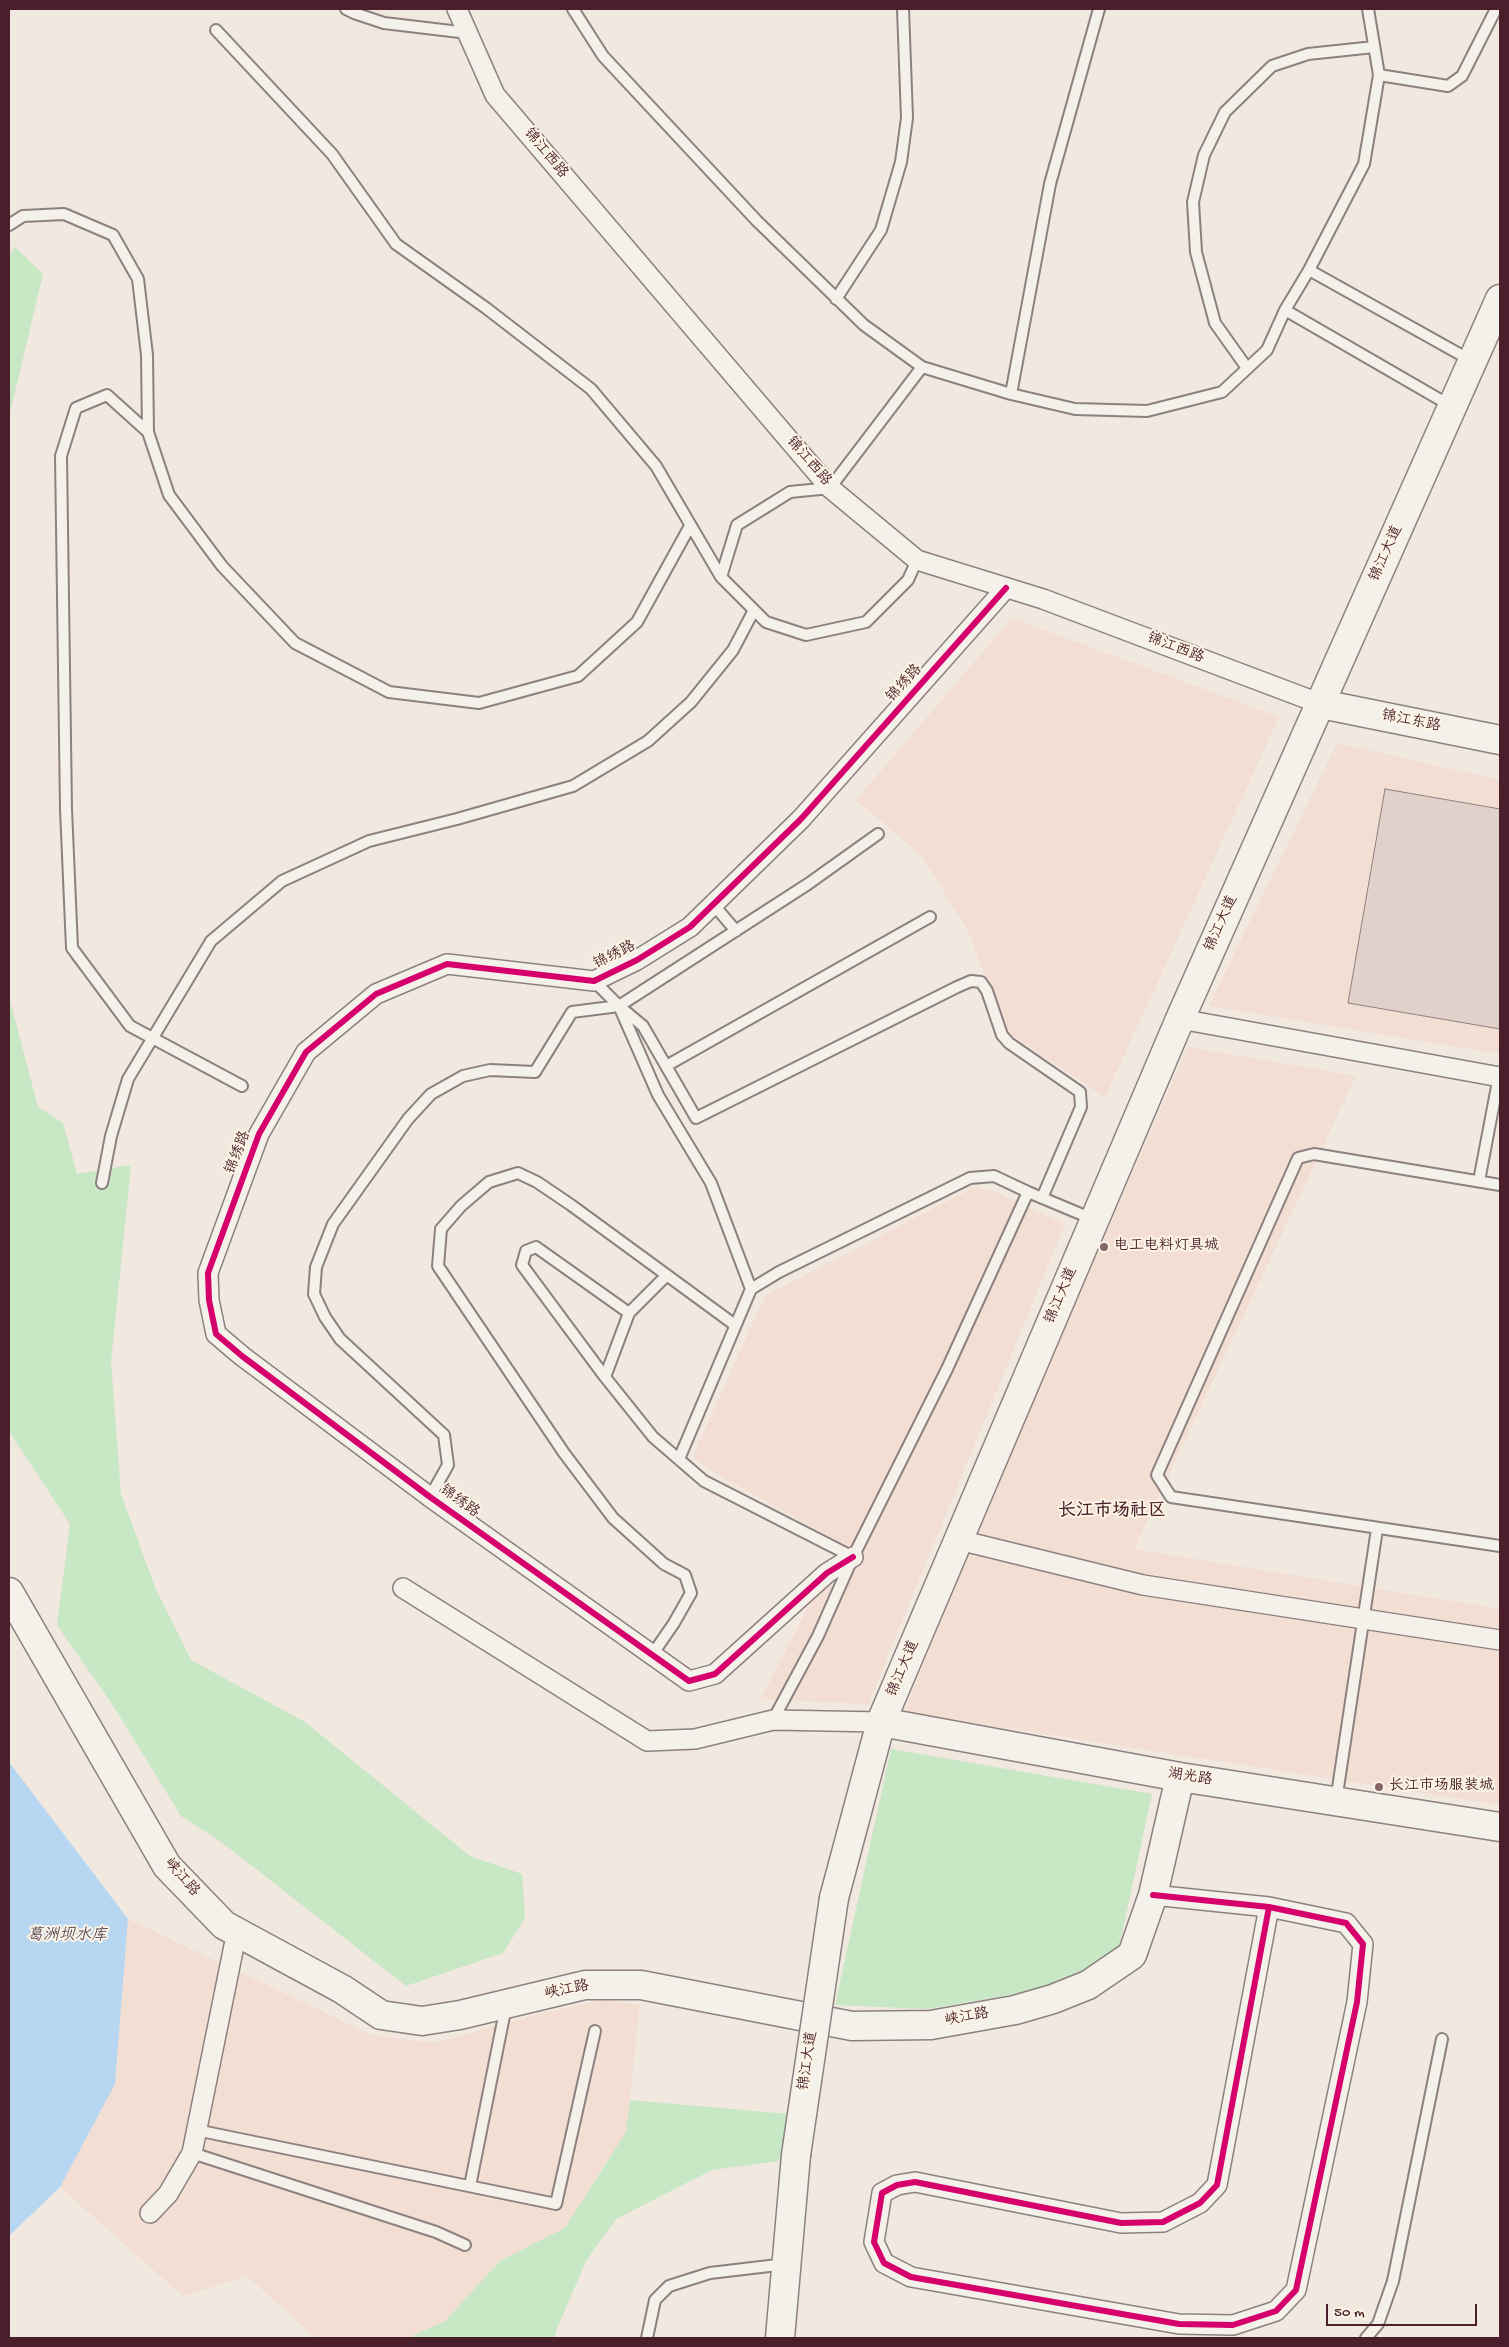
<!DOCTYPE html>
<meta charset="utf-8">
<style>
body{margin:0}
#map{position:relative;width:1509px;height:2347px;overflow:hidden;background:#f1e8df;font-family:"Gochi Hand",sans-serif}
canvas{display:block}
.frame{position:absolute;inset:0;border:10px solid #4a1f2b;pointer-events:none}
.scale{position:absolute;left:1326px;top:2304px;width:151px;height:22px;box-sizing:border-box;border:2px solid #4a1f2b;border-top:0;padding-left:6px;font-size:15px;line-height:18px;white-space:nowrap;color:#4a1f2b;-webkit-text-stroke:4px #fcf5e5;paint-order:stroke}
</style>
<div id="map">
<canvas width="1509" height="2347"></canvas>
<div class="frame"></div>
<div class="scale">50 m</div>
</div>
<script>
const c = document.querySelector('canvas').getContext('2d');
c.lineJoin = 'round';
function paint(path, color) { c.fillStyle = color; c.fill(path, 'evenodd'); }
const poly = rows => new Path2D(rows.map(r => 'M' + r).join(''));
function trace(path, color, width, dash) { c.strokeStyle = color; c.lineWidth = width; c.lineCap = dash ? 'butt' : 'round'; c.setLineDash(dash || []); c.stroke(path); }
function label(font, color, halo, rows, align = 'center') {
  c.font = font + ' "Gochi Hand","LXGW WenKai TC",sans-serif'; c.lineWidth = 4; c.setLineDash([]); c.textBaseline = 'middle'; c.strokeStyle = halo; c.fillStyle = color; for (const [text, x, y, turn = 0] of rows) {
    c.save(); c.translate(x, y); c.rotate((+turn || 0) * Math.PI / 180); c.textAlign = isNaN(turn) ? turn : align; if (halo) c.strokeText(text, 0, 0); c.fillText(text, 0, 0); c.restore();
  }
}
const built = poly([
 [1012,618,1279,717,1105,1097,1007,1032,966,927,922,856,856,800],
 [1337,743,1500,780,1500,1054,1209,1006],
 [1188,1047,1356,1076,1134,1549,1500,1609,1500,1805,904,1712,983,1515],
 [975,1187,995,1192,1065,1224,868,1704,761,1699,841,1543,708,1469,693,1456,765,1296],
 [128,1919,372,2035,435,2043,534,2015,602,2000,640,2005,626,2132,565,2228,500,2261,445,2321,408,2338,316,2338,247,2276,183,2296,60,2187,115,2084]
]);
const green = poly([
 [15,247,43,274,9,417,9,255],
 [9,997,38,1107,63,1123,77,1174,131,1165,111,1362,121,1494,155,1587,191,1660,305,1722,470,1856,522,1874,525,1918,503,1953,406,1986,220,1841,181,1816,114,1707,57,1625,70,1524,9,1431],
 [891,1749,1152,1794,1118,1952,1079,1977,1020,1993,927,2009,835,2005],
 [630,2100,789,2114,779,2161,712,2170,616,2219,586,2261,556,2331,555,2338,408,2338,445,2321,500,2261,565,2228,626,2132]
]);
const water = poly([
 [9,1762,128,1919,115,2084,60,2187,9,2236]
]);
const building = poly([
 [1385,789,1500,809,1500,1029,1348,1003,1385,789]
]);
const lane = poly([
 [346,9,354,13,384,23,468,33],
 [573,9,603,56,757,221,864,325,922,367,1011,394,1075,409,1147,411,1222,392,1267,350,1285,310,1309,270,1364,164,1379,75,1368,9],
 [216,30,332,154,396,244,486,308,591,389,656,466,721,577,766,622,806,635,866,622,908,580,917,560],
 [1379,75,1448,86,1462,76,1496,9],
 [9,225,23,216,64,214,113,235,138,279,147,355,148,432,169,495,222,566,295,643,389,692,479,703,578,676,637,622,690,526],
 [1309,270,1472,361],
 [836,299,881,230,901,162,907,118,903,9],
 [1285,310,1451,406],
 [1247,368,1215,323,1196,252,1193,202,1204,155,1225,112,1272,66,1308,54,1374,47],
 [1011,394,1050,184,1099,9],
 [148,432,107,395,76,408,61,456,66,809,72,948,130,1026,242,1086],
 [721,577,737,525,790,492,830,488,922,367],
 [713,904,736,931],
 [594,981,619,1006,658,1095,711,1183,751,1289],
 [619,1006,643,1026,696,1118,957,987,971,981,981,982,987,991,1002,1035,1009,1043,1080,1092,1081,1107,1042,1198],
 [666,1066,930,917],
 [1479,1181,1499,1076],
 [102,1183,111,1136,128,1079,211,941,282,881,369,841,457,819,573,786,648,741,691,702,733,650,754,610],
 [1500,1185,1314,1154,1298,1158,1157,1475,1171,1497,1500,1546],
 [629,1313,536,1247,526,1251,522,1265,605,1377,653,1437,704,1481,853,1557],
 [605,1377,629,1313,667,1275],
 [679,1459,751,1289,779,1272,970,1178,994,1176,1028,1192],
 [430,1497,448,1465,444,1435,340,1339,325,1317,314,1294,316,1267,333,1224,408,1119,431,1094,463,1076,490,1070,535,1072,572,1012,619,1006,808,884,878,834],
 [652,1655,674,1623,691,1593,685,1575,664,1564,613,1518,564,1453,438,1266,441,1229,461,1206,489,1182,518,1173,537,1182,571,1205,735,1325],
 [773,1720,818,1636,853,1557,947,1369,1028,1192,1095,1220],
 [1336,1801,1377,1529],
 [196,2130,556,2204,595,2031],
 [192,2153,436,2232,465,2245],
 [470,2186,506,2006],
 [647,2338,655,2300,669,2286,710,2273,786,2264],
 [1366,2338,1378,2324,1393,2281,1442,2039]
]);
const street = poly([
 [457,9,495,95,830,488,917,560,1043,599,1321,704],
 [1180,1019,1500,1077],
 [959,1540,1143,1585,1500,1640],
 [853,1557,827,1573,715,1674,689,1681,430,1497,242,1356,216,1334,209,1300,208,1273,259,1134,306,1052,376,994,447,964,594,981,637,960,690,927,801,819,1006,588],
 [403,1588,647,1741,695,1739,773,1720,881,1722],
 [1153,1895,1269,1907,1346,1923,1363,1944,1357,2002,1296,2290,1276,2311,1233,2325,1179,2324,911,2277,884,2263,874,2242,882,2193,897,2185,915,2182,1121,2223,1163,2222,1200,2203,1217,2185,1269,1907],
 [150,2213,168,2194,192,2153,237,1931]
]);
const secondary = poly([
 [1321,704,1500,740],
 [9,1592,167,1866,224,1925,342,1989,381,2015,422,2021,460,2015,585,1985,641,1985,852,2026,931,2025,1015,2010,1053,1999,1088,1985,1132,1955,1153,1895,1180,1777],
 [881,1722,1180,1777,1500,1827]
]);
const primary = poly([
 [834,1898,881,1722,1180,1019,1500,299],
 [780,2338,796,2155]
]);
const primaryBridge = poly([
 [796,2155,834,1898]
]);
const cycleway = poly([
 [853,1557,827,1573,715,1674,689,1681,430,1497,242,1356,216,1334,209,1300,208,1273,259,1134,306,1052,376,994,447,964,594,981,637,960,690,927,801,819,1006,588],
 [1153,1895,1269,1907,1346,1923,1363,1944,1357,2002,1296,2290,1276,2311,1233,2325,1179,2324,911,2277,884,2263,874,2242,882,2193,897,2185,915,2182,1121,2223,1163,2222,1200,2203,1217,2185,1269,1907]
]);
const markers = [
 [1104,1247,5,"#84656a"],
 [1379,1787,5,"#84656a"]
];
const streetNames = [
 ["锦江西路",545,154,50],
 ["锦江西路",808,462,49],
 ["锦江大道",1387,554,-66],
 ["锦江西路",1175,649,21],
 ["锦绣路",905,684,-48],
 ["锦江东路",1411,722,11],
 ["锦江大道",1222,924,-66],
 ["锦绣路",615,956,-27],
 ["锦绣路",239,1153,-69],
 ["锦江大道",1062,1296,-67],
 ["锦绣路",459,1502,36],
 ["锦江大道",904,1669,-67],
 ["湖光路",1190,1778,9],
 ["峡江路",181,1878,49],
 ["峡江路",567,1991,-11],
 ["峡江路",967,2018,-10],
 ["锦江大道",809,2061,-82]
];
const poiNames = [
 ["电工电料灯具城",1114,1247],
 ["长江市场服装城",1389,1787]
];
const waterNames = [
 ["葛洲坝水库",67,1937]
];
const quarterNames = [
 ["长江市场社区",1112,1512]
];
paint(built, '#f3ded3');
paint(green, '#c7e7c5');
paint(water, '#b6d6f1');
paint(building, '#e1d1cb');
trace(building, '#8d817f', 1);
trace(lane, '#8d817f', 14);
trace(street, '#8d817f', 22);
trace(secondary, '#8d817f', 31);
trace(primary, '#8d817f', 31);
trace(lane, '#f4f0ea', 10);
trace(street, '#f4f0ea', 19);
trace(secondary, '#f4f0ea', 28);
trace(primary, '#f4f0ea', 28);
trace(primaryBridge, '#8d817f', 31, []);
trace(primaryBridge, '#f4f0ea', 28);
trace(cycleway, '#d6006c', 6);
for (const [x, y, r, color] of markers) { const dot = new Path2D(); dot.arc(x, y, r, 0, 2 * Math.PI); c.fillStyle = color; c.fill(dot); trace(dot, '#fcf5e5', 2); }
label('15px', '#4a1f2b', '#fcf5e5', streetNames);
label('15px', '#4a1f2b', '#fcf5e5', poiNames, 'left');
label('italic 16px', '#5e4b5e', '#fcf5e5', waterNames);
label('bold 18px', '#4a1f2b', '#fcf5e5', quarterNames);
</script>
